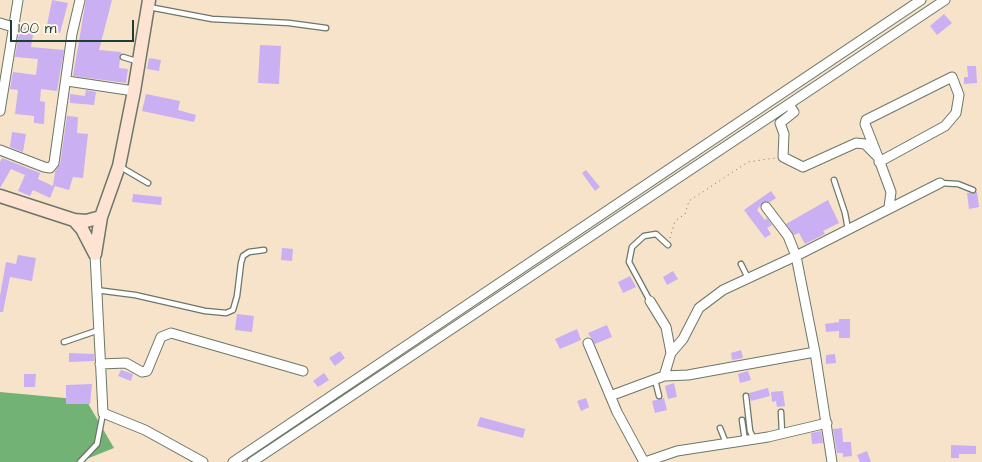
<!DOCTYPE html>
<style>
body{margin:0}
#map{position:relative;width:982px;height:462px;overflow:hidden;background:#f7e3ca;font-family:"Architects Daughter",sans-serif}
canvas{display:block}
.scale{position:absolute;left:10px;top:20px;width:124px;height:22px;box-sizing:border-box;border:2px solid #1f3d34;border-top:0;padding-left:6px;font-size:15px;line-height:18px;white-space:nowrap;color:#1f3d34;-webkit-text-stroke:4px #fcf5e5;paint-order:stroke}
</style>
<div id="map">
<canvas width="982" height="462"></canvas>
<div class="scale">100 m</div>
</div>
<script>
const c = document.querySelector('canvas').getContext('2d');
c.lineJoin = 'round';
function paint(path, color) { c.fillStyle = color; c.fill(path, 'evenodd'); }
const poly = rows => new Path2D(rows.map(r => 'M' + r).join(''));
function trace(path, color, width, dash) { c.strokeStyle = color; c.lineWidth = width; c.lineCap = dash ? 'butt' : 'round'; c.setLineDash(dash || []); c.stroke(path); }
const forest = poly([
 [0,392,86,400,114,448,79,462,0,462]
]);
const building = poly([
 [52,0,68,3,60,33,46,30],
 [86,0,112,0,99,50,121,52,119,68,128,69,126,83,73,76],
 [944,14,952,23,937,35,930,26],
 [20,27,34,29,31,47,64,50,57,91,41,89,40,101,45,102,44,124,34,123,34,116,15,114,18,90,10,89,13,72,36,75,38,59,15,57],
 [260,45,281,46,279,84,258,83],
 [149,58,161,60,159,71,147,69],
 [967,66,976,66,977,83,964,84,964,77,968,77],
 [86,90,96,92,94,105,70,103,70,94,85,96],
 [146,94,180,101,178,110,196,115,194,122,142,111],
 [67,116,78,117,77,133,88,134,83,178,73,177,69,190,55,186,50,198,33,190,30,196,18,191,25,175,11,169,0,188,0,162,2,158,40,173,38,179,53,186,55,172,60,164],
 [12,132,26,134,23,152,10,147],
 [586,170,600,187,595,191,582,173],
 [771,191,776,198,770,202,763,202,757,210,765,220,767,218,772,225,767,228,771,234,765,238,744,210],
 [977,192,979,207,969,209,967,193],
 [133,194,162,197,161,205,132,202],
 [828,200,839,223,823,231,825,234,805,244,799,233,794,235,786,224],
 [282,248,293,249,292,261,281,260],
 [18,255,36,258,32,281,10,277,3,312,0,312,0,296,6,262,16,264],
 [673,271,678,279,667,285,663,277],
 [630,276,636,287,623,293,618,282],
 [237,314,254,316,252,332,235,330],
 [839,319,850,319,850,338,839,338,839,331,826,332,825,324,839,322],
 [607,325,612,337,595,344,588,333],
 [577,329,581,340,560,349,555,339],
 [741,350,743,358,732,360,731,353],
 [340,351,345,358,335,366,329,358],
 [69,353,94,354,94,361,69,362],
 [835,354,836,363,826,364,826,355],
 [121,370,133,374,131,381,118,376],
 [748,371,751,380,740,383,738,374],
 [324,373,329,380,318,387,313,381],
 [24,374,36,374,35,387,24,387],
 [674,383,677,397,668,399,665,386],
 [92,384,90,404,66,404,66,385],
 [768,388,770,396,751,401,749,393],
 [783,391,785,406,777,407,776,401,772,402,771,392],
 [586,398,589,407,581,411,577,401],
 [664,398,667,410,655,413,652,401],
 [480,417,525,429,523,438,477,426],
 [842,428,843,442,851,442,852,456,843,457,843,453,837,453,833,429],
 [821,431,823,443,812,444,811,433],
 [951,445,976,446,976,454,959,454,959,458,951,458],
 [867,451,871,462,860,462,857,455]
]);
const path = poly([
 [670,238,675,221,685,214,689,201,748,162,775,158]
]);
const lane = poly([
 [149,7,212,19,289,23,326,28],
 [123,57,136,61],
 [119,166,148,183],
 [834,180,845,213,848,229],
 [940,183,958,184,973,190],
 [741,264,748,278],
 [96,290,135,295,205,311,226,313,233,310,237,296,241,263,243,256,249,252,264,250],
 [650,301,629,262,632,247,644,236,656,234,668,245],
 [64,342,99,330],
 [655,380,659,396],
 [746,396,750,431,754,439],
 [781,412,782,433],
 [742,420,745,441],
 [720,428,726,443],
 [80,462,97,444,103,413]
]);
const street = poly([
 [0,23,13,27],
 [67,81,134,91],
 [789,105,794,112,780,123,784,134,783,157,803,167,856,143,865,144,878,157,891,192,889,207],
 [0,111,18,0],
 [0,150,44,167,50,168,54,163,72,34,80,0],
 [878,157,865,124,866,120,952,77,959,95,956,113,945,126,879,162],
 [95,254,103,413,145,430,203,462],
 [650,301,666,327,671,353],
 [588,343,617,412,644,462],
 [815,352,796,256,940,183],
 [100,364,126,363,142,372,147,371,161,337,171,333,303,371],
 [664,376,671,353,683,339,699,308,723,290,796,256,788,236,766,207],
 [610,396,664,376,688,375,815,352,832,462],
 [233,462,921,0],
 [252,462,945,0],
 [645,462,677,451,768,437,827,423]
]);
const secondary = poly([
 [0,196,74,220,86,221,101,217],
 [74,220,82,229,95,254],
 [95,254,101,217,119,166,134,91,149,0]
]);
paint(forest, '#72b274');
paint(building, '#caaff2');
trace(lane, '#6b7768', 7);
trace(street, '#6b7768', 11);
trace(secondary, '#6b7768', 15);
trace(path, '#6b7768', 1, [1, 4]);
trace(lane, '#fff', 4.5);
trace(street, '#fff', 9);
trace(secondary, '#fee3d2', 12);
</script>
